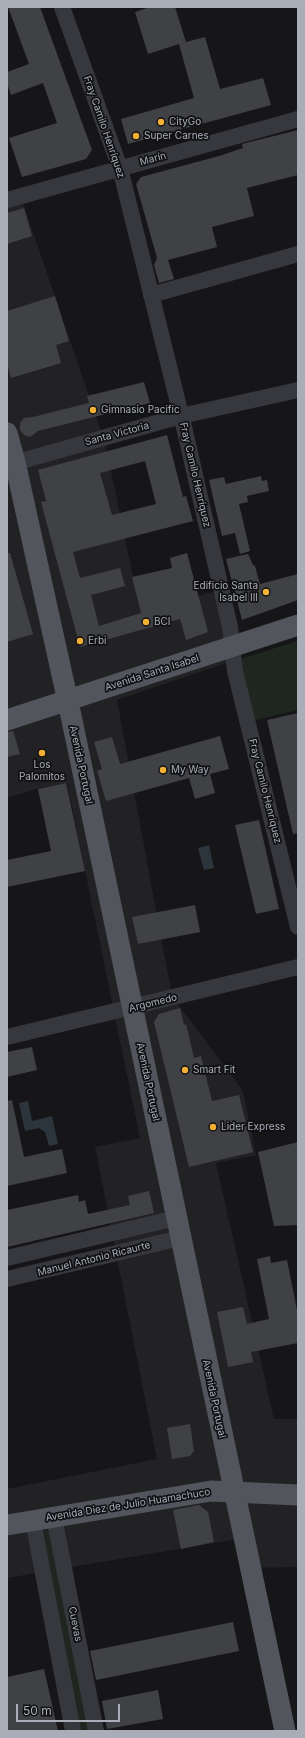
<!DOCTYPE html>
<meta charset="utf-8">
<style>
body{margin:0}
#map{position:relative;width:305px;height:1738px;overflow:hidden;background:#161618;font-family:Inter,sans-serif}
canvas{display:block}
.frame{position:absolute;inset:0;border:8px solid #a8adb8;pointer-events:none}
.scale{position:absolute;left:16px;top:1704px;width:104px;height:18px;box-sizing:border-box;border:2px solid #a8adb8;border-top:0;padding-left:5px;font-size:12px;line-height:14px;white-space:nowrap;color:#a8adb8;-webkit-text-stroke:3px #111113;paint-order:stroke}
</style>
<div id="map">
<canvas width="305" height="1738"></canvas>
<div class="frame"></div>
<div class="scale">50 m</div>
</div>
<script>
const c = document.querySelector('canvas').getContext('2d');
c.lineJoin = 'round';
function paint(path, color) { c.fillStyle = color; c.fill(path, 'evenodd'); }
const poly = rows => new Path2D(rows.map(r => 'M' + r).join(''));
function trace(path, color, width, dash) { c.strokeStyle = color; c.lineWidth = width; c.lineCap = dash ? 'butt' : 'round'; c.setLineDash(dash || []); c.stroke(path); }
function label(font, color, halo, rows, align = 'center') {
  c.font = font + ' Inter,sans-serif'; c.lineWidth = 3.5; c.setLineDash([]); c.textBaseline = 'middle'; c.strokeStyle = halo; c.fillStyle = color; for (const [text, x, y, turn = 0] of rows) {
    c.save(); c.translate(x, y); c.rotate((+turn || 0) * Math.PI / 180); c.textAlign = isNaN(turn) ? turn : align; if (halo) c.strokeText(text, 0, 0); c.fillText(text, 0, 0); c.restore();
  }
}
const built = poly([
 [7,199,22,200,105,443,140,610,222,590,241,658,117,700,172,996,243,1091,256,1155,216,1163,274,1419,298,1419,298,1567,251,1568,243,1538,7,1578,7,1489,157,1459,95,1147,140,1138,67,783,36,789,7,798]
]);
const green = poly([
 [298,641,298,710,255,720,240,666,243,658],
 [49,1532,89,1731,77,1731,42,1534]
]);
const water = poly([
 [209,845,214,868,204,870,198,848],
 [28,1101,32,1121,52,1116,58,1144,49,1146,45,1132,39,1128,25,1131,19,1103]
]);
const building = poly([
 [8,7,40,7,92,150,86,159,22,177,9,138,57,123,43,83,11,95,7,83,7,72,29,64],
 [150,7,175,7,186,42,205,37,220,89,263,78,271,105,128,144,121,119,194,98,179,44,148,54,135,12],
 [298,130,298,175,247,188,254,216,212,227,217,247,168,260,174,279,159,283,154,265,157,258,136,184,141,177,219,156,243,148,242,144],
 [24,208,32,236,7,244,7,213],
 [55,296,69,341,56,345,61,363,11,378,7,364,7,311],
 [144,382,150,403,38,431,30,437,24,435,20,430,20,423,24,418,33,417,89,403,87,396],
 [167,435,183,497,186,496,193,521,73,552,80,578,120,568,125,586,91,595,99,626,141,613,132,577,172,568,170,558,187,553,208,632,186,640,180,619,80,647,41,502,46,501,38,470],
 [145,461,156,504,112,515,100,473],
 [261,476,262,481,267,480,269,491,247,496,248,502,239,504,250,551,240,554,235,533,222,536,209,480,224,477,226,484],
 [7,553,10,553,33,634,7,642],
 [248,554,253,565,255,566,260,584,298,574,298,600,242,620,226,559],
 [298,713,298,833,293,834,267,720],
 [13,731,20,754,7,757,7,732],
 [220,736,229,769,210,774,215,793,195,799,189,778,106,801,97,771,102,769,94,742,112,737,120,764],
 [66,783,85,871,7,887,7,860,51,851,38,789],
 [259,820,279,909,256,914,235,825],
 [195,905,200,932,138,944,132,917],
 [180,1008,184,1025,186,1024,194,1058,201,1056,212,1101,239,1095,253,1152,189,1167,154,1022,159,1014],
 [32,1047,37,1070,7,1077,7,1052],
 [12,1100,24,1157,62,1149,67,1173,7,1186,7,1101],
 [298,1142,298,1225,274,1226,258,1152],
 [149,1191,154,1213,7,1247,7,1210,78,1195,79,1202,85,1200,88,1214,130,1205,128,1196],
 [270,1256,271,1263,287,1260,298,1315,298,1343,251,1352,253,1362,228,1367,217,1312,243,1307,247,1324,269,1319,257,1259],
 [190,1424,194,1451,190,1456,172,1459,167,1428],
 [199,1505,208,1512,214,1542,181,1549,173,1510],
 [233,1622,239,1651,96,1680,90,1651],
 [44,1669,58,1731,7,1731,7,1677],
 [158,1690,163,1719,107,1729,102,1701]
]);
const minor = poly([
 [62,7,120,168,184,427,230,627,235,671,298,927],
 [7,200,298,119],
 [151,295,298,254],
 [7,465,181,416,298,390],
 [7,1037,298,967],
 [7,1258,176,1218],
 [7,1279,180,1238],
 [54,1517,96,1731],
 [33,1521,73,1731]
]);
const major = poly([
 [7,433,15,462,70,711,285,1731],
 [7,720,298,625],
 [7,1525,211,1491,298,1495]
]);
const markers = [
 [161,122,4,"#f2b134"],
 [136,136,4,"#f2b134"],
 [93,410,4,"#f2b134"],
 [266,592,4,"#f2b134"],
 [146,622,4,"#f2b134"],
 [80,641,4,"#f2b134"],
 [42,753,4,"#f2b134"],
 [163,770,4,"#f2b134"],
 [185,1070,4,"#f2b134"],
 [213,1127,4,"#f2b134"]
];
const poiNames = [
 ["CityGo",169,122],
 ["Super Carnes",144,136],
 ["Gimnasio Pacific",101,410],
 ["Edificio Santa",258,586,"right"],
 ["Isabel III",258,598,"right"],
 ["BCI",154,622],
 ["Erbi",88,641],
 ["Los",42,765,"center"],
 ["Palomitos",42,777,"center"],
 ["My Way",171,770],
 ["Smart Fit",193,1070],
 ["Lider Express",221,1127]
];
const streetNames = [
 ["Fray Camilo Henríquez",104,127,71],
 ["Marín",153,159,-15],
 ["Santa Victoria",117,434,-15],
 ["Fray Camilo Henríquez",195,475,77],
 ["Avenida Santa Isabel",152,673,-18],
 ["Avenida Portugal",81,765,78],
 ["Fray Camilo Henríquez",265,791,76],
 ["Argomedo",153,1003,-14],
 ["Avenida Portugal",148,1082,78],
 ["Manuel Antonio Ricaurte",94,1259,-14],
 ["Avenida Portugal",214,1399,78],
 ["Avenida Diez de Julio Huamachuco",128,1505,-9],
 ["Cuevas",75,1624,79]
];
paint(built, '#222225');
paint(green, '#1e261f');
paint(water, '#2c353c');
paint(building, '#404145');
trace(minor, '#37383d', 16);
trace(major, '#53555c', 21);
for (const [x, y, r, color] of markers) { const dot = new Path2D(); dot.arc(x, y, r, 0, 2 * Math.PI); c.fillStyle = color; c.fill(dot); trace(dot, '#111113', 1.5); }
label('10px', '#a8adb8', '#111113', poiNames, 'left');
label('10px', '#a8adb8', '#111113', streetNames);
</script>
